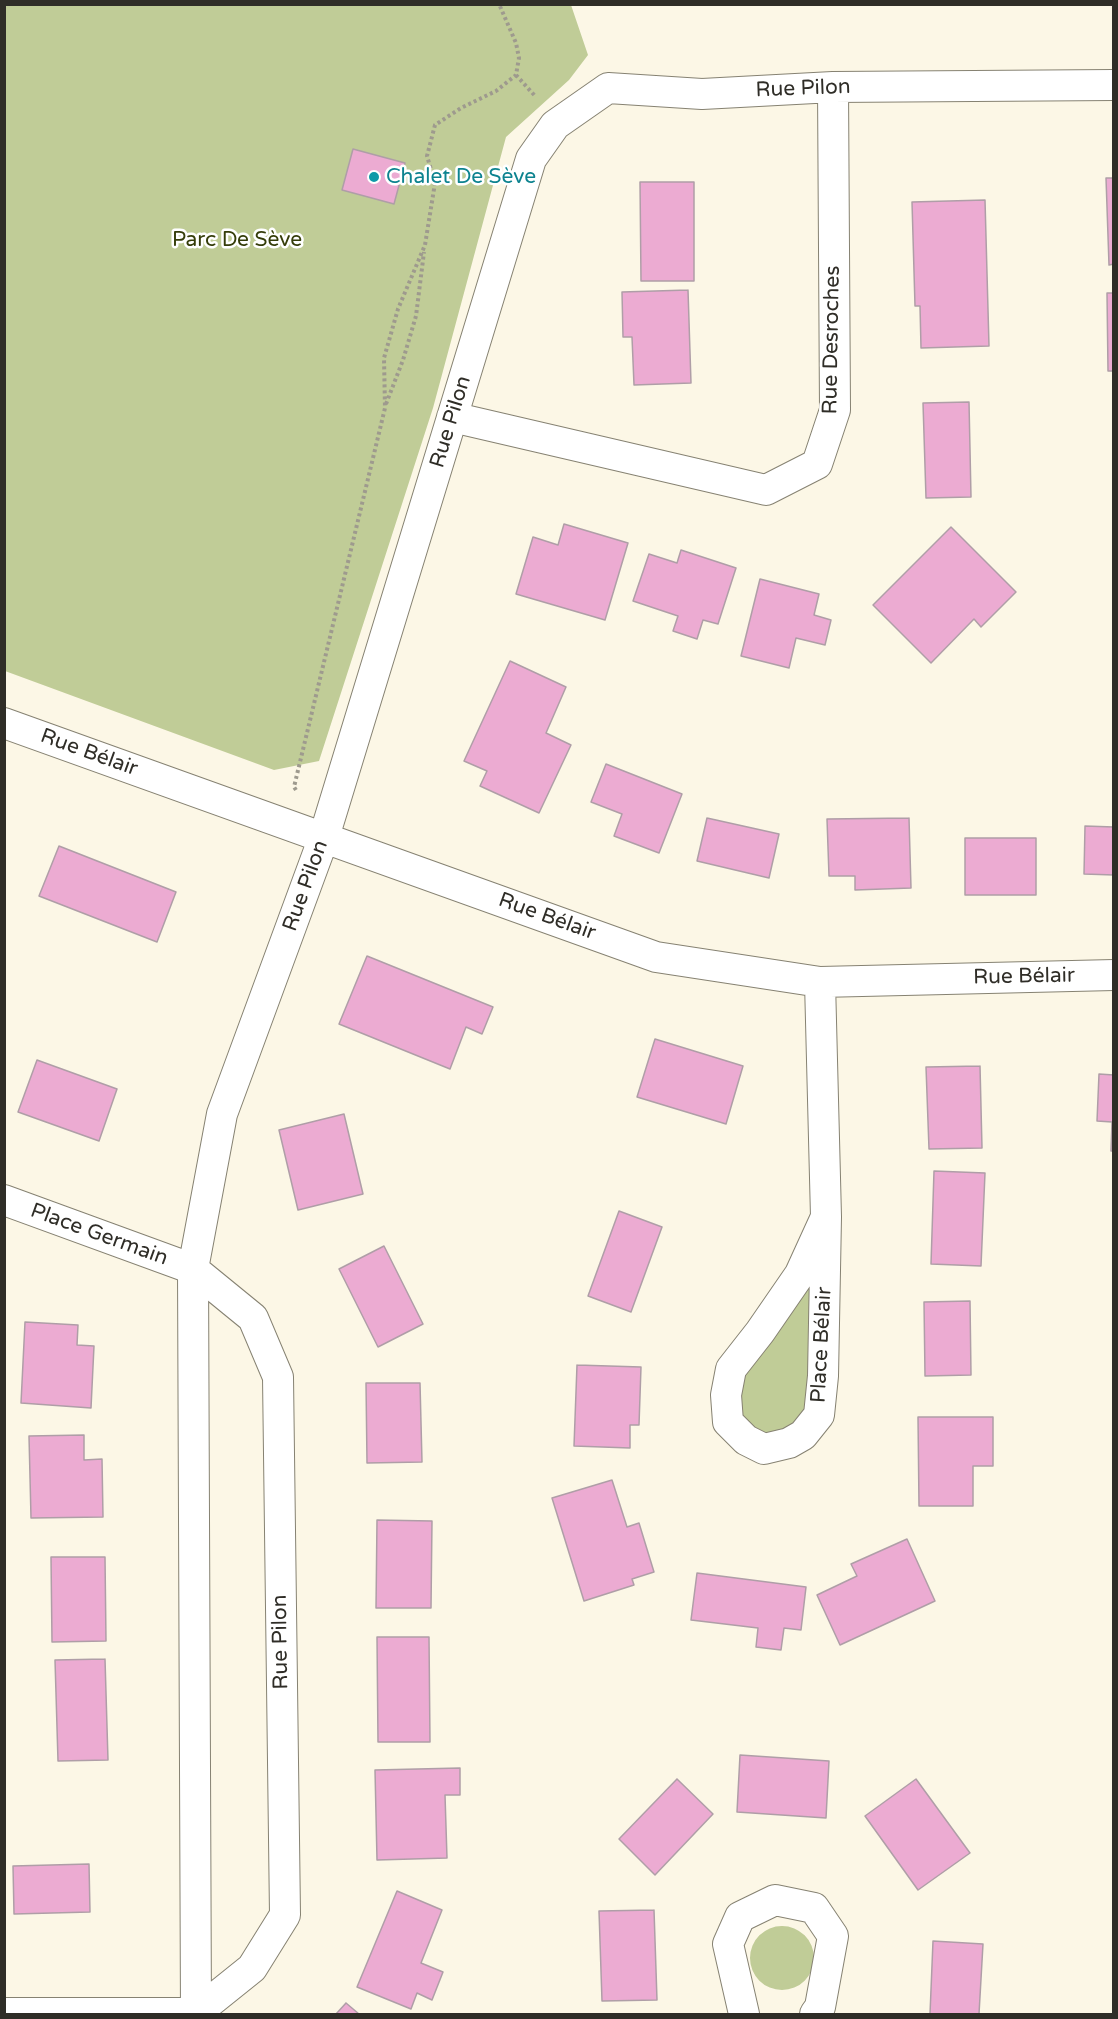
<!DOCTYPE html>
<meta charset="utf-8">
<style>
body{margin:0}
#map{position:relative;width:1118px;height:2019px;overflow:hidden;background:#fcf7e6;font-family:"Varela Round",sans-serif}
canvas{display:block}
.frame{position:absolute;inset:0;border:6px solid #2f2d27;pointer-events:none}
</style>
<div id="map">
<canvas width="1118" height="2019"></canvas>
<div class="frame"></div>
</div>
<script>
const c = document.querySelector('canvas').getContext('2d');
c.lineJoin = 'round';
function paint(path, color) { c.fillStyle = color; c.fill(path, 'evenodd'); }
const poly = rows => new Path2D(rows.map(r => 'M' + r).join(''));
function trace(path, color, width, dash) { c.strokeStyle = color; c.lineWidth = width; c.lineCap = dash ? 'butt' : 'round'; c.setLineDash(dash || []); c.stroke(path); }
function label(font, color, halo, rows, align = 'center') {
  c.font = font + ' "Varela Round",sans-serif'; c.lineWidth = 5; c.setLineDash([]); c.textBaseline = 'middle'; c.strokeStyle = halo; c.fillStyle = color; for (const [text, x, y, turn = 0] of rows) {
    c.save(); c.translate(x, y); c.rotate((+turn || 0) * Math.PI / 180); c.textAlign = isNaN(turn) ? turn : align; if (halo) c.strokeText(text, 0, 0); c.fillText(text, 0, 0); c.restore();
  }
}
const green = poly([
 [4,5,571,5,588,55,569,80,506,137,433,408,319,761,274,770,5,671],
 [818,1252,815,1332,804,1413,789,1429,762,1436,737,1416,741,1372],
 '750 1958a32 32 0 1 1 64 0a32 32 0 1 1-64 0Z'
]);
const building = poly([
 [353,149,405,163,394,204,342,190,353,149],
 [1106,178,1114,178,1114,264,1109,265,1106,178],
 [640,182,694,182,694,281,641,281,640,182],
 [985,200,989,346,921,348,920,306,915,306,912,202,985,200],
 [688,290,691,383,634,385,632,337,623,337,622,292,688,290],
 [1107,293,1114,293,1114,371,1108,371,1107,293],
 [969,402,971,497,926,498,923,403,969,402],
 [564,524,628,543,605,620,516,594,533,537,558,545,564,524],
 [951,527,1016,592,981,627,974,619,931,663,873,605,951,527],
 [681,550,736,568,718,624,703,620,697,639,673,631,678,616,633,601,649,554,677,563,681,550],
 [760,579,819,594,814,615,831,620,825,645,796,638,789,668,741,656,760,579],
 [510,661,566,687,546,733,571,745,539,813,480,786,487,771,464,761,510,661],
 [606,764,682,794,659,853,614,836,622,814,591,802,606,764],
 [707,818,779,834,769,878,697,861,707,818],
 [909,818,911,888,855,890,855,876,829,876,827,819,909,818],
 [1085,826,1114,827,1114,875,1084,874,1085,826],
 [965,838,1036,838,1036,895,965,895,965,838],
 [59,846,176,892,157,942,39,896,59,846],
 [367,956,493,1007,482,1034,466,1027,450,1069,339,1024,367,956],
 [655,1039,743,1066,726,1124,637,1097,655,1039],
 [37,1060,117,1089,99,1141,18,1112,37,1060],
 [980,1066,982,1148,929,1149,926,1067,980,1066],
 [1099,1074,1114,1075,1114,1151,1111,1151,1112,1122,1097,1121,1099,1074],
 [344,1114,363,1194,298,1210,279,1130,344,1114],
 [934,1171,985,1173,981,1266,931,1264,934,1171],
 [619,1211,662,1227,631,1312,588,1296,619,1211],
 [384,1246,423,1324,378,1347,339,1269,384,1246],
 [970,1301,971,1375,925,1376,924,1302,970,1301],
 [25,1322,78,1325,77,1345,94,1346,91,1408,21,1403,25,1322],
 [577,1365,641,1367,639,1425,630,1425,630,1448,574,1446,577,1365],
 [366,1383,420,1383,422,1462,367,1463,366,1383],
 [918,1417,993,1417,993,1466,973,1466,973,1506,919,1506,918,1417],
 [84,1435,84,1460,102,1459,103,1517,31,1518,29,1436,84,1435],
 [612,1480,627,1527,639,1523,654,1572,632,1579,634,1585,584,1601,552,1498,612,1480],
 [377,1520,432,1521,431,1608,376,1608,377,1520],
 [907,1539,935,1601,840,1645,817,1595,857,1576,851,1564,907,1539],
 [51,1557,105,1557,106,1641,52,1642,51,1557],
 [697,1573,806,1587,801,1630,784,1628,781,1650,756,1647,758,1628,691,1620,697,1573],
 [377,1637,429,1637,430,1742,378,1742,377,1637],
 [105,1659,108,1760,58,1761,55,1660,105,1659],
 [740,1755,829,1761,826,1818,737,1812,740,1755],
 [460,1768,460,1795,445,1795,447,1858,377,1860,375,1770,460,1768],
 [677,1779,713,1814,655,1875,619,1839,677,1779],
 [916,1779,970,1853,918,1890,865,1816,916,1779],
 [89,1864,90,1912,14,1914,13,1866,89,1864],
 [397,1891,442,1910,421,1963,443,1972,432,2000,417,1993,411,2009,357,1987,397,1891],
 [654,1910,657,2000,602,2001,599,1911,654,1910],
 [933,1941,983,1944,979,2014,930,2014,933,1941],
 [346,2003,359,2014,336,2014,346,2003]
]);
const path = poly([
 [516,75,536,97],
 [386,404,403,360,416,316,424,252],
 [296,790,294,787,385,408,384,358,398,309,425,245,435,183,427,156,435,125,461,108,496,91,516,75,519,58,516,43,499,4]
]);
const street = poly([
 [452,417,766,490,817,464,835,410,833,87],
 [4,723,656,957,820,982,1114,975],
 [820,982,826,1217,800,1274,760,1332,731,1369,726,1395,728,1422,746,1440,764,1449,789,1443,803,1435,819,1415,823,1376,826,1217],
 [4,1200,193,1269,253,1318,278,1377,285,1915,252,1968,196,2013,4,2013],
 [196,2014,193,1269,222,1114,324,837,531,159,555,125,608,88,702,94,833,87,1114,85],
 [744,2014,728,1944,740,1917,775,1900,814,1908,833,1936,820,2007,815,2014]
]);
const markers = [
 [374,177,6,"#0f9aa8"]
];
const streetNames = [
 ["Rue Pilon",803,89,-2],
 ["Rue Desroches",832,340,-89],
 ["Rue Pilon",451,422,-73],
 ["Rue Bélair",89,753,20],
 ["Rue Pilon",306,886,-70],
 ["Rue Bélair",547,917,20],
 ["Rue Bélair",1024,977,-1],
 ["Place Germain",99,1235,20],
 ["Place Bélair",822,1345,-87],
 ["Rue Pilon",281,1642,-91]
];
const cultureNames = [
 ["Chalet De Sève",386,177]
];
const parkNames = [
 ["Parc De Sève",237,240]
];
paint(green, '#c0cc97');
paint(building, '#ecabd2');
trace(building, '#af9ea7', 1.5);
trace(street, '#868272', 32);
trace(path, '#9e9a8e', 4, [3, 3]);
trace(street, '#fff', 30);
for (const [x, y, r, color] of markers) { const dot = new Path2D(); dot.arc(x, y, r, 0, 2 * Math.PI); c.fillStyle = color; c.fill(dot); trace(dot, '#fff', 2); }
label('21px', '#2f2d27', '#fff', streetNames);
label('21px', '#0d838f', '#fff', cultureNames, 'left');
label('21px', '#353d09', '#fff', parkNames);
</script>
